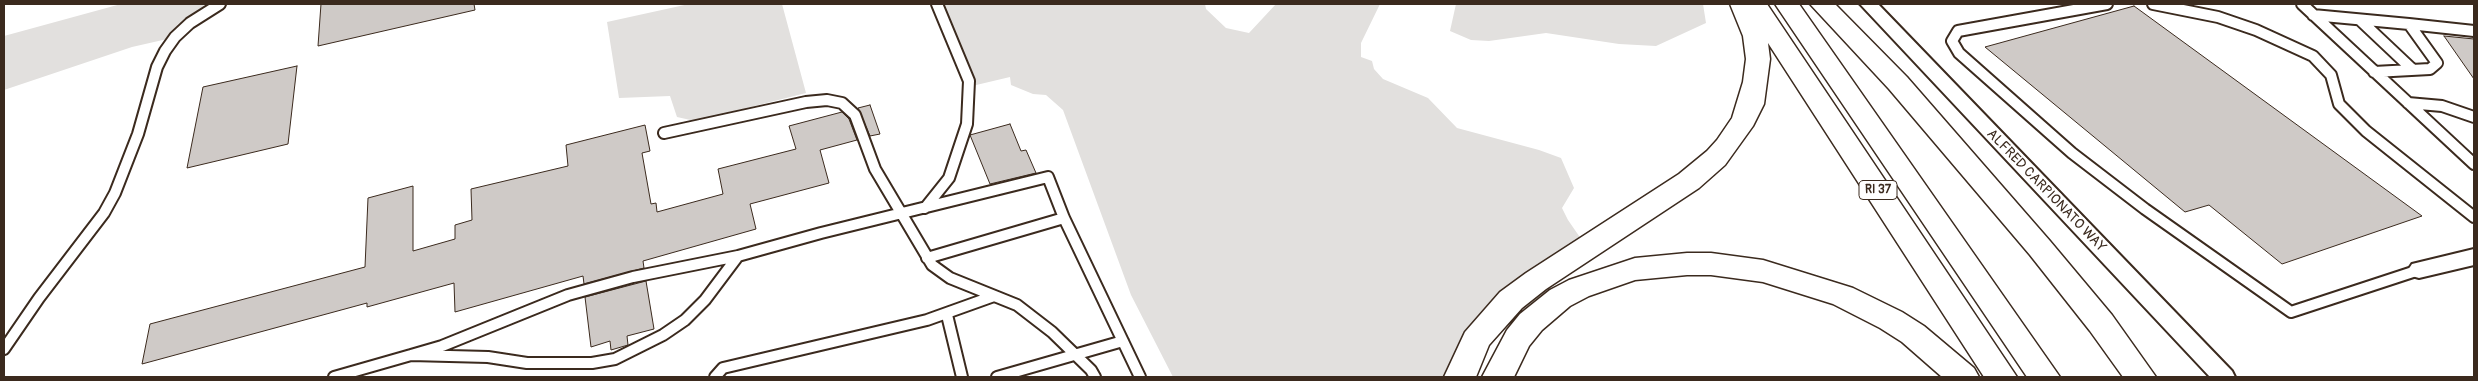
<!DOCTYPE html>
<style>
body{margin:0}
#map{position:relative;width:2478px;height:381px;overflow:hidden;background:#fff;font-family:Pangolin,sans-serif}
canvas{display:block}
.frame{position:absolute;inset:0;border:5px solid #3b2a1e;pointer-events:none}
</style>
<div id="map">
<canvas width="2478" height="381"></canvas>
<div class="frame"></div>
</div>
<script>
const c = document.querySelector('canvas').getContext('2d');
c.lineJoin = 'round';
function paint(path, color) { c.fillStyle = color; c.fill(path, 'evenodd'); }
const poly = rows => new Path2D(rows.map(r => 'M' + r).join(''));
function trace(path, color, width, dash) { c.strokeStyle = color; c.lineWidth = width; c.lineCap = dash ? 'butt' : 'round'; c.setLineDash(dash || []); c.stroke(path); }
function label(font, color, halo, rows, align = 'center') {
  c.font = font + ' Pangolin,sans-serif'; c.lineWidth = 4; c.setLineDash([]); c.textBaseline = 'middle'; c.strokeStyle = halo; c.fillStyle = color; for (const [text, x, y, turn = 0] of rows) {
    c.save(); c.translate(x, y); c.rotate((+turn || 0) * Math.PI / 180); c.textAlign = isNaN(turn) ? turn : align; if (halo) c.strokeText(text, 0, 0); c.fillText(text, 0, 0); c.restore();
  }
}
const green = poly([
 [121,4,222,4,176,37,132,47,4,90,4,36],
 [689,4,782,4,806,93,695,121,677,117,670,96,619,98,607,22],
 [932,4,1205,4,1206,9,1226,28,1249,33,1276,4,1380,4,1361,43,1361,57,1372,61,1374,69,1383,79,1428,98,1457,128,1539,150,1561,158,1574,188,1562,208,1568,220,1586,246,1468,352,1460,377,1173,377,1131,295,1063,110,1046,95,1033,94,1011,85,1010,77,972,86],
 [1456,4,1703,4,1706,23,1656,46,1619,44,1546,33,1489,41,1471,40,1450,31]
]);
const building = poly([
 [321,4,474,4,475,10,318,46,321,4],
 [2134,6,2422,216,2282,264,2209,205,2185,212,1985,47,2134,6],
 [2444,36,2474,39,2474,79,2444,36],
 [297,66,288,144,187,168,203,87,297,66],
 [870,105,880,134,870,136,858,108,870,105],
 [842,112,849,119,857,140,820,150,829,183,750,204,756,229,643,261,644,268,584,284,583,276,455,312,454,283,367,307,367,303,142,364,150,324,365,267,368,198,413,186,413,251,455,239,455,225,472,220,471,189,568,166,566,145,645,125,650,151,642,153,651,204,656,203,657,212,723,194,718,169,796,149,789,126,842,112],
 [1010,124,1021,151,1026,150,1036,173,990,184,970,135,1010,124],
 [646,281,654,329,627,336,628,345,611,350,610,341,591,347,585,297,646,281]
]);
const lane = poly([
 [2107,4,1958,31,1952,41,1959,53,2072,153,2145,209,2291,312,2419,270],
 [2153,4,2218,17,2256,30,2313,56,2331,75,2339,104,2366,131,2474,217],
 [2302,4,2474,164],
 [2313,15,2409,24,2437,63,2430,69,2374,72],
 [2360,20,2413,70],
 [2409,24,2474,31],
 [2408,103,2442,106,2474,117],
 [664,133,806,102,827,100,842,103,855,115,875,169,932,265,950,278,1017,305,1052,332,1091,370,1095,377],
 [925,208,949,178,967,124,969,81,937,4],
 [927,258,1064,218],
 [947,315,962,377],
 [4,349,39,298,104,213,115,193,138,134,157,67,165,51,175,37,190,23,220,4],
 [411,355,442,346,568,295,633,277,738,256,821,233,1048,177,1064,218,1140,377],
 [334,377,411,355,488,357,527,363,592,363,615,359,663,335,685,320,705,300,738,256],
 [715,377,723,368,927,320,994,296],
 [997,377,1123,341]
]);
const street = poly([
 [1860,4,1878,4,2232,371,2235,377,2210,377,1860,4],
 [2474,249,2474,265,2419,278,2412,276,2408,270,2412,264,2474,249]
]);
const highway = poly([
 [1730,4,1767,4,2017,377,1984,377,1768,43,1770,59,1764,104,1753,126,1725,165,1699,188,1546,289,1522,308,1489,345,1476,377,1444,377,1465,332,1500,292,1526,273,1679,174,1707,151,1717,140,1732,118,1743,82,1746,59,1743,36,1730,4],
 [1775,4,1799,4,2060,377,2027,377,1775,4],
 [1810,4,1835,4,1907,77,2050,241,2112,315,2156,377,2123,377,2090,331,2030,255,1889,89,1810,4],
 [1687,253,1711,253,1763,260,1853,288,1902,312,1924,326,1974,368,1979,377,1942,377,1902,342,1880,328,1833,304,1763,282,1711,275,1687,275,1635,280,1589,296,1570,306,1542,330,1529,346,1514,377,1482,377,1507,330,1520,314,1550,290,1569,280,1635,258,1687,253]
]);
const shields = [
 [1878,190,38]
];
const shieldNames = [
 ["RI 37",1878,190]
];
const streetNames = [
 ["ALFRED CARPIONATO WAY",2046,191,46]
];
paint(green, '#e2e0de');
paint(building, '#cfcac7');
trace(building, '#3b2a1e', 1);
trace(lane, '#3b2a1e', 14);
trace(street, '#3b2a1e', 4);
trace(highway, '#3b2a1e', 3);
trace(lane, '#fff', 10);
paint(street, '#fff');
paint(highway, '#fff');
for (const [x, y, w] of shields) { const box = new Path2D(); box.roundRect(x - w / 2, y - 9.5, w, 19, 4); c.fillStyle = '#fff'; c.fill(box); trace(box, '#3b2a1e', 1); }
label('bold 12px', '#3b2a1e', null, shieldNames);
label('14px', '#3b2a1e', '#fff', streetNames);
</script>
